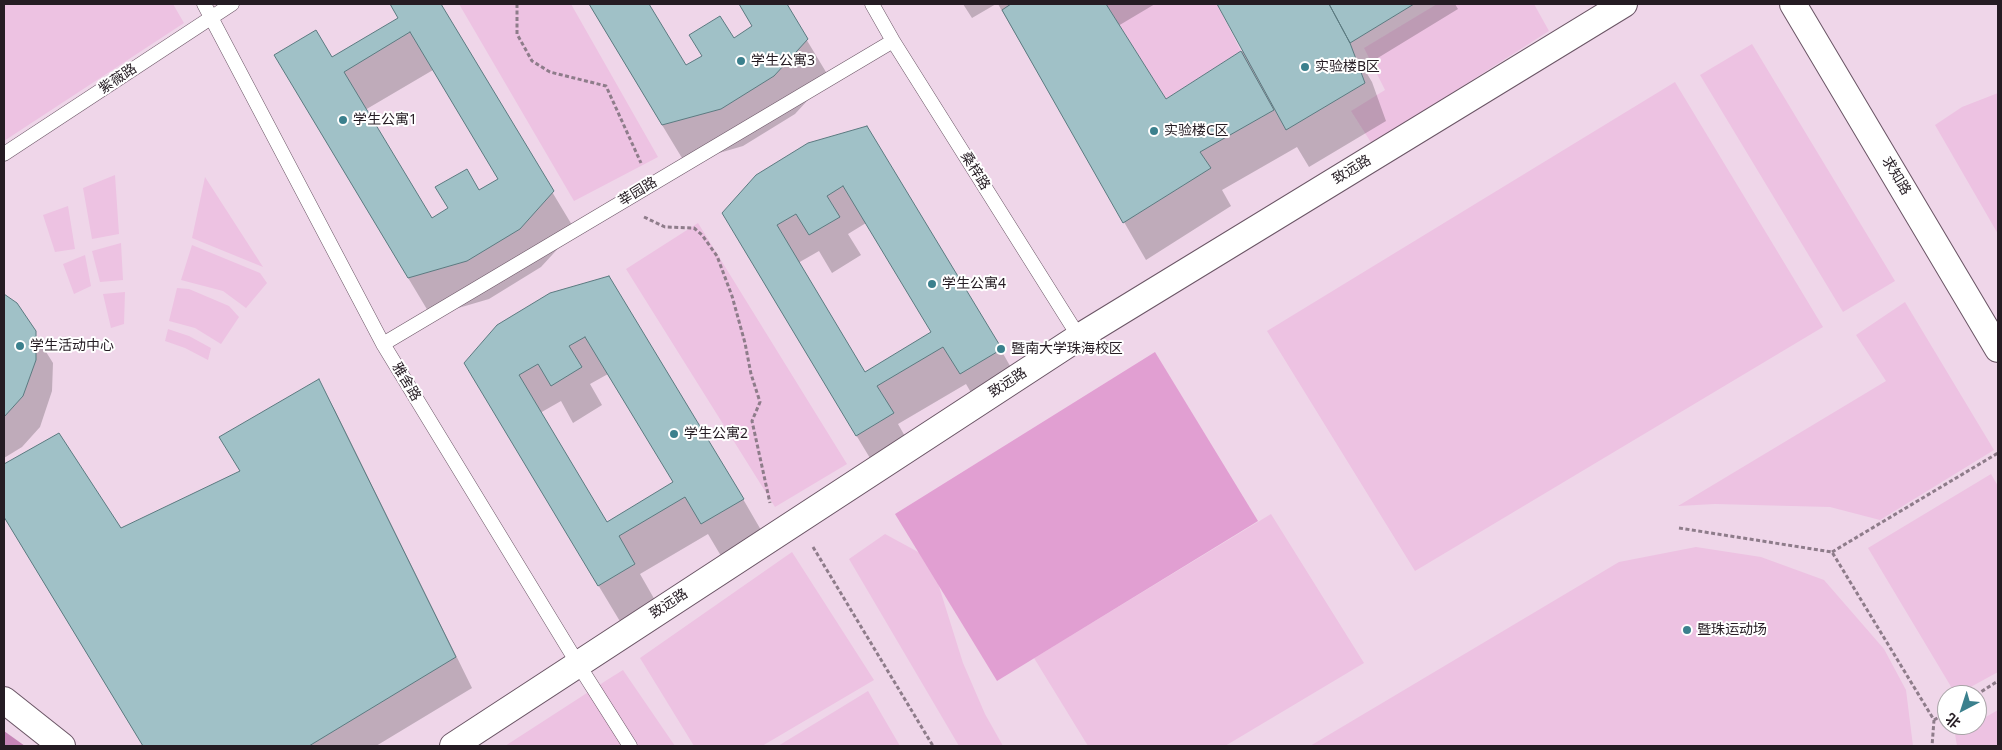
<!DOCTYPE html>
<meta charset="utf-8">
<style>
body{margin:0}
#map{position:relative;width:2002px;height:750px;overflow:hidden;background:#efd6e9;font-family:"Noto Sans","Noto Sans SC",sans-serif}
canvas{display:block}
.frame{position:absolute;inset:0;border:5px solid #251c23;pointer-events:none}
.north{position:absolute;left:1937px;top:685px;width:50px;height:50px;box-sizing:border-box;background:#fff;border:1px solid #a8a4a7;border-radius:50%;rotate:220deg;font-size:14px;font-weight:700;line-height:20px;text-align:center;color:#251c23}
.north::after{content:'';display:block;margin:auto;width:18px;height:22px;background:#3b808d;clip-path:polygon(50% 0,100% 100%,50% 72%,0 100%)}
</style>
<div id="map">
<canvas width="2002" height="750"></canvas>
<div class="frame"></div>
<div class="north">北</div>
</div>
<script>
const c = document.querySelector('canvas').getContext('2d');
c.lineJoin = 'round';
function paint(path, color) { c.fillStyle = color; c.fill(path, 'evenodd'); }
const poly = rows => new Path2D(rows.map(r => 'M' + r).join(''));
function trace(path, color, width, dash) { c.strokeStyle = color; c.lineWidth = width; c.lineCap = dash ? 'butt' : 'round'; c.setLineDash(dash || []); c.stroke(path); }
function label(font, color, halo, rows, align = 'center') {
  c.font = font + ' "Noto Sans","Noto Sans SC",sans-serif'; c.lineWidth = 4; c.setLineDash([]); c.textBaseline = 'middle'; c.strokeStyle = halo; c.fillStyle = color; for (const [text, x, y, turn = 0] of rows) {
    c.save(); c.translate(x, y); c.rotate((+turn || 0) * Math.PI / 180); c.textAlign = isNaN(turn) ? turn : align; if (halo) c.strokeText(text, 0, 0); c.fillText(text, 0, 0); c.restore();
  }
}
const green = poly([
 [4,4,173,4,184,23,4,141],
 [459,4,571,4,658,157,574,201],
 [1106,4,1217,4,1241,51,1166,99],
 [1437,4,1534,4,1549,31,1372,144,1351,111,1385,90,1364,48],
 [1752,44,1895,281,1843,312,1700,75],
 [1675,82,1823,327,1415,571,1267,331],
 [1998,93,1998,234,1935,125,1962,107],
 [115,175,119,234,92,239,83,188],
 [205,177,263,267,192,238],
 [68,206,75,249,55,252,43,215],
 [698,223,847,464,775,507,626,269],
 [121,243,123,280,100,282,92,251],
 [192,245,260,273,267,283,246,308,223,291,181,280],
 [85,255,91,286,74,294,63,264],
 [177,288,189,289,229,306,239,317,221,344,195,328,169,321],
 [125,292,124,324,111,328,103,294],
 [1905,302,1994,450,1880,520,1830,507,1715,504,1678,506,1886,381,1856,335],
 [168,329,189,336,211,348,208,360,185,348,165,341],
 [1991,474,1998,486,1998,672,1956,695,1868,548],
 [1271,514,1364,663,1225,746,1088,746,1034,658],
 [885,534,920,553,937,580,963,663,985,714,1003,746,959,746,849,559],
 [1696,547,1761,557,1824,580,1884,649,1906,690,1913,746,1310,746,1619,562],
 [792,552,874,680,762,746,694,746,640,658],
 [623,670,675,746,505,746,607,680],
 [868,691,900,746,778,746],
 [1998,710,1998,746,1957,746,1955,734,1971,725,1977,725,1977,722]
]);
const forest = poly([
 [4,731,25,746,4,746]
]);
const water = poly([
 [1155,352,1258,521,997,681,895,514]
]);
const shadow = poly([
 [391,4,439,4,575,230,541,267,489,299,431,316,297,93,332,59,399,19],
 [433,70,499,180,432,220,365,110],
 [589,4,647,4,686,67,753,27,739,4,785,4,829,77,795,114,743,146,685,163],
 [963,4,996,4,972,18],
 [998,4,1155,4,1118,26,1166,101,1243,51,1218,4,1455,4,1458,9,1363,67,1372,82,1386,121,1309,167,1297,147,1222,190,1231,206,1146,260],
 [808,144,1001,350,1022,387,982,411,966,384,898,424,914,452,879,473,745,251],
 [866,223,932,333,865,373,798,263,819,251,832,273,861,255,848,234],
 [550,294,743,499,765,537,724,561,708,534,640,574,656,602,621,623,465,364],
 [608,374,674,483,607,524,540,413,561,401,573,423,602,405,590,384],
 [4,296,16,304,53,363,52,391,40,427,22,447,4,458],
 [318,380,335,410,472,688,376,746,143,746,4,517,4,466,59,435,120,530,241,472]
]);
const building = poly([
 [390,4,441,4,554,191,520,229,467,261,408,278,274,55,316,30,332,57,398,18,390,4],
 [410,32,498,179,479,190,467,169,435,187,448,208,432,218,344,72,410,32],
 [589,4,649,4,686,65,702,56,689,35,720,16,734,38,752,26,739,4,787,4,808,39,774,76,721,109,662,125,589,4],
 [1011,4,1106,4,1166,99,1241,51,1274,110,1200,152,1211,168,1123,223,1002,10,1011,4],
 [1217,4,1329,4,1350,43,1365,83,1286,130,1217,4],
 [1329,4,1414,4,1350,43,1329,4],
 [867,126,1002,349,960,374,943,347,877,386,894,413,856,436,722,213,756,175,808,143,867,126],
 [843,186,931,332,865,372,777,225,796,214,809,235,840,217,827,196,843,186],
 [609,276,744,499,701,524,685,497,619,536,635,564,598,586,464,363,497,325,550,293,609,276],
 [585,337,673,482,607,522,519,375,538,364,551,386,582,367,569,346,585,337],
 [4,294,17,303,36,331,36,360,23,396,4,417,4,294],
 [319,379,456,657,309,746,143,746,4,517,4,464,59,433,121,528,240,471,219,437,319,379]
]);
const path = poly([
 [517,4,517,34,532,61,550,72,606,86,641,163],
 [644,217,665,227,694,228,702,235,717,256,732,296,745,343,751,374,760,402,752,421,770,503],
 [1679,528,1832,552,1934,720,1932,746],
 [813,547,933,746],
 [1832,552,1998,453],
 [1976,695,1998,681],
 [1934,720,1947,712]
]);
const lane = poly([
 [204,4,383,344,578,664,630,746],
 [872,4,893,41,1079,337],
 [4,154,232,4],
 [383,344,893,41]
]);
const street = poly([
 [1793,4,1998,349],
 [4,700,62,746],
 [453,746,1079,337,1624,4]
]);
const markers = [
 [741,61,5,"#3b808d"],
 [1305,67,5,"#3b808d"],
 [343,120,5,"#3b808d"],
 [1154,131,5,"#3b808d"],
 [932,284,5,"#3b808d"],
 [20,346,5,"#3b808d"],
 [1001,349,5,"#3b808d"],
 [674,434,5,"#3b808d"],
 [1687,630,5,"#3b808d"]
];
const poiNames = [
 ["学生公寓3",751,61],
 ["实验楼B区",1315,67],
 ["学生公寓1",353,120],
 ["实验楼C区",1164,131],
 ["学生公寓4",942,284],
 ["学生活动中心",30,346],
 ["暨南大学珠海校区",1011,349],
 ["学生公寓2",684,434],
 ["暨珠运动场",1697,630]
];
const streetNames = [
 ["紫薇路",118,79,-34],
 ["致远路",1352,170,-31],
 ["桑梓路",975,171,58],
 ["求知路",1896,176,59],
 ["莘园路",638,192,-31],
 ["雅舍路",406,382,59],
 ["致远路",1008,383,-33],
 ["致远路",669,604,-33]
];
paint(green, '#edc2e2');
paint(forest, '#c685b7');
paint(water, '#e19fd2');
paint(shadow, '#0003');
paint(building, '#a0c1c7');
trace(building, '#5b7a80', 1);
trace(lane, '#6a5565', 15);
trace(street, '#6a5565', 28);
trace(path, '#8e7c8a', 3, [4, 2.5]);
trace(lane, '#fff', 14);
trace(street, '#fff', 26);
for (const [x, y, r, color] of markers) { const dot = new Path2D(); dot.arc(x, y, r, 0, 2 * Math.PI); c.fillStyle = color; c.fill(dot); trace(dot, '#fff', 2); }
label('14px', '#251c23', '#fff', poiNames, 'left');
label('14px', '#251c23', '#fff', streetNames);
</script>
